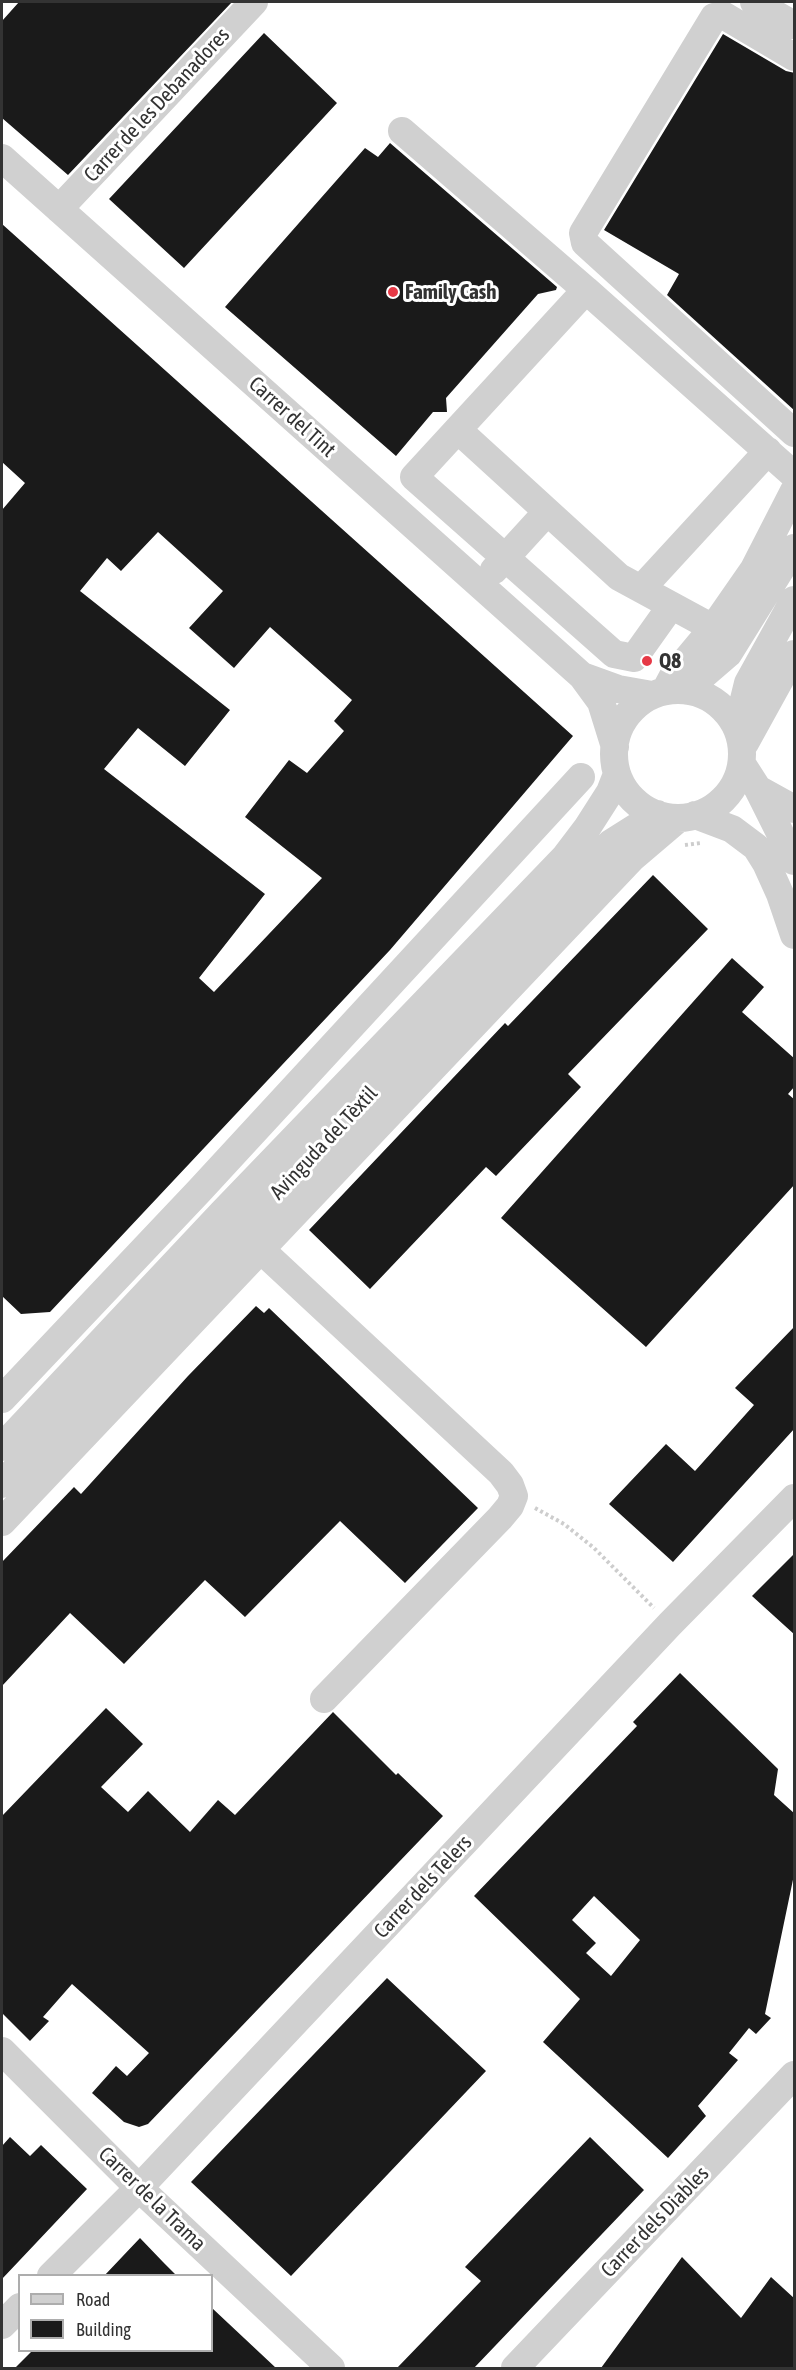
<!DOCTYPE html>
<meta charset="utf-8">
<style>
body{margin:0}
#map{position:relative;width:796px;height:2370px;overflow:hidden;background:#fff;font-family:"Asap Condensed",sans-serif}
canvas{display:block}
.frame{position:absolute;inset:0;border:3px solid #333;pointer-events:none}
.legend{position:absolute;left:18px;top:2274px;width:195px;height:78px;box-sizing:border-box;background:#fff;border:2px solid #adadad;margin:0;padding:8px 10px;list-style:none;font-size:18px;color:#333}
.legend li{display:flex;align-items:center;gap:12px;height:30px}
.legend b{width:30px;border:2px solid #adadad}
</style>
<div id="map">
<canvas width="796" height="2370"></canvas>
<div class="frame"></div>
<ul class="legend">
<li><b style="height:8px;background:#d0d0d0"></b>Road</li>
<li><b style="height:16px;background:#1a1a1a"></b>Building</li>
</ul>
</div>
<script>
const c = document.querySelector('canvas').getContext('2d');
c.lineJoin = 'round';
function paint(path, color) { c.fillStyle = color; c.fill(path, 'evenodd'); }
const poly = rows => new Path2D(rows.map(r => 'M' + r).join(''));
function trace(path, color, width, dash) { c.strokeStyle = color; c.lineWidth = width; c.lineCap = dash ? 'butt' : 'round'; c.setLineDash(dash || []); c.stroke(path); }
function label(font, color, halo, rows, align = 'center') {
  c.font = font + ' "Asap Condensed",sans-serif'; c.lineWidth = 6; c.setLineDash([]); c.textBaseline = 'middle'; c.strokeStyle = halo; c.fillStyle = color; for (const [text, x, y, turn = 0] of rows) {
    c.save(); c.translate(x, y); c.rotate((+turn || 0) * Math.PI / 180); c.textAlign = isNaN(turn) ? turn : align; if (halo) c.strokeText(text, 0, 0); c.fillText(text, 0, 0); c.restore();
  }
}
const building = poly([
 [19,2,232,2,68,175,2,118,2,21],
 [264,33,337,103,184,268,109,199],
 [723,34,786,71,795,73,795,411,667,295,679,274,604,230],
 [390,143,557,287,556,290,538,294,446,398,447,412,433,412,396,456,225,307,365,148,378,157],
 [2,224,573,736,390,950,50,1312,21,1314,2,1296,2,510,25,483,2,462],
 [158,532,223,591,189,628,234,668,270,627,352,700,334,721,344,731,307,773,289,760,245,817,322,878,214,992,199,978,265,894,104,769,138,728,185,766,230,710,80,591,107,558,121,571],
 [653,875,708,929,568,1074,581,1087,496,1176,486,1167,370,1289,309,1230,505,1023,508,1026],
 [732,958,764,987,742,1012,795,1059,795,1086,788,1094,795,1100,795,1184,646,1347,501,1218],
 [256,1306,264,1313,269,1308,478,1508,405,1583,340,1521,245,1617,205,1580,124,1664,70,1613,2,1686,2,1562,74,1487,81,1494,188,1376],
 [795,1326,795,1428,673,1562,609,1504,666,1444,695,1471,754,1405,735,1388],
 [795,1553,795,1635,752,1596],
 [680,1673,778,1769,774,1795,795,1814,795,1870,765,2014,771,2018,756,2034,749,2028,729,2053,738,2060,698,2106,706,2116,668,2158,543,2042,580,1999,474,1896,637,1726,633,1722],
 [594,1896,640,1940,611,1976,586,1953,596,1943,572,1920],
 [106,1708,143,1744,101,1787,128,1812,148,1791,190,1832,218,1800,235,1815,333,1712,396,1775,398,1773,443,1816,148,2124,139,2127,124,2122,92,2093,116,2066,127,2076,149,2053,72,1984,43,2017,49,2021,30,2041,2,2013,2,1816],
 [387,1978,486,2071,291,2276,191,2182],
 [10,2137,30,2156,41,2145,87,2189,2,2279,2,2146],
 [590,2137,644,2190,474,2368,397,2368,481,2281,465,2267],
 [140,2238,163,2262,177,2276,104,2276],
 [682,2257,741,2318,771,2277,795,2299,795,2368,601,2368],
 [212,2308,276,2368,15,2368,33,2350,212,2350]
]);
const path = poly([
 [685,845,701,843],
 [535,1508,564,1524,594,1548,654,1608]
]);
const minor = poly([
 [754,2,794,25],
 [794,57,723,15,714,17,583,233,585,243,794,433],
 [402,131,586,290],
 [2,158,582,676,601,702,615,747],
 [59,209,254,2],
 [458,430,619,577,713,628],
 [494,570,547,512],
 [641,589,768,451],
 [671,606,634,658,614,654,414,477,586,290,794,475],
 [582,676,618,689,652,695],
 [681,690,699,679,728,654,794,548],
 '614 754a64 64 0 1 1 128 0a64 64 0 1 1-128 0Z',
 [665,691,673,676,713,628,754,569,794,491],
 [737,728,748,683,794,600],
 [745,743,794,654],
 [742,764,758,789,794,861],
 [758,789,794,809],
 [695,815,732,829,756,847,766,863,780,894,794,935],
 [259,1248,501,1473,510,1485,514,1496,510,1506,500,1518,324,1699],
 [2,1399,199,1191,581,777],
 [2,1447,222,1213,565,857,587,828,610,792,617,774],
 [2,1484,579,874,611,843,657,814],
 [2,1522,632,858,679,818],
 [2,2051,139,2188,331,2368],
 [51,2276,139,2188,670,1624,794,1498],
 [2,2325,20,2307],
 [515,2368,794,2075]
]);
const markers = [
 [393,292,6,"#e63946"],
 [647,661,6,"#e63946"]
];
const streetNames = [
 ["Carrer de les Debanadores",157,105,-47],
 ["Carrer del Tint",292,417,42],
 ["Avinguda del Tèxtil",324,1143,-47],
 ["Carrer dels Telers",423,1887,-47],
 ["Carrer de la Trama",152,2199,44],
 ["Carrer dels Diables",655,2222,-46]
];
const poiNames = [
 ["Family Cash",405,292],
 ["Q8",659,661]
];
paint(building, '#1a1a1a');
trace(path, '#cdcdcd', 4, [3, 3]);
trace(minor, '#d0d0d0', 28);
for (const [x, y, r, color] of markers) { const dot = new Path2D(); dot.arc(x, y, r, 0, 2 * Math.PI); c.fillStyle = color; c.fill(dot); trace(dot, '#fff', 2); }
label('21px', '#333', '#fff', streetNames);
label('bold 21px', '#333', '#fff', poiNames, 'left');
</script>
